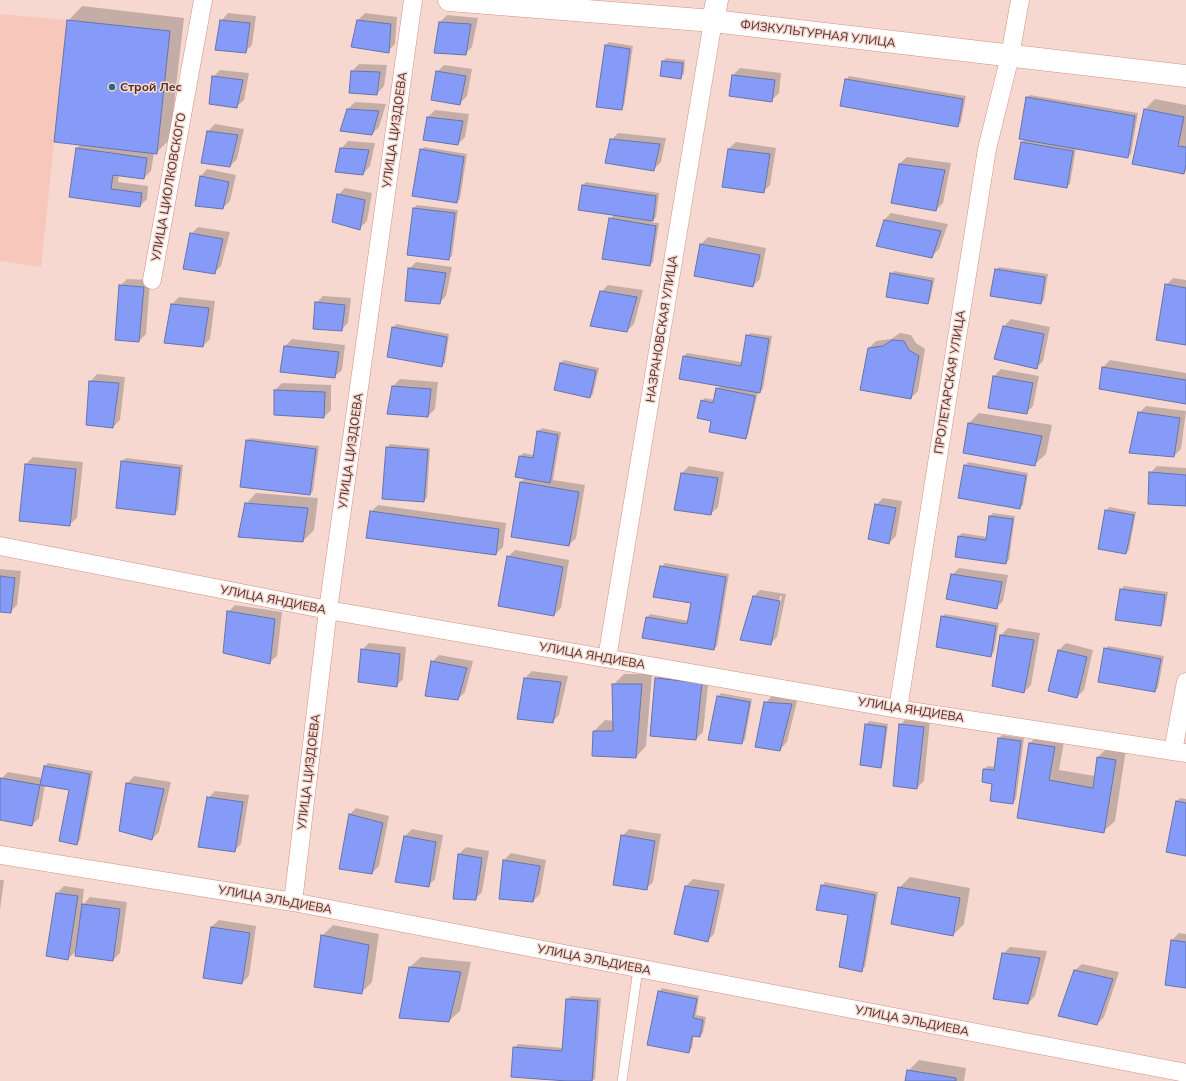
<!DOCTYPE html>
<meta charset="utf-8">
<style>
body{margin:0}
canvas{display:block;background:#f6d8d1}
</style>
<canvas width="1186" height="1081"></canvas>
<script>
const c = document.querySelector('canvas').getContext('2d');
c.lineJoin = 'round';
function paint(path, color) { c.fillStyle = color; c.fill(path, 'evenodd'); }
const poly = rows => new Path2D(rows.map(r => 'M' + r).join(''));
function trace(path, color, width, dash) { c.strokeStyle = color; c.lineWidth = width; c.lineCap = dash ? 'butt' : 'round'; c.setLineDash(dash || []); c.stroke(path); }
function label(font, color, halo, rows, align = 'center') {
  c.font = font + ' Mulish,sans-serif'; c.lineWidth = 3; c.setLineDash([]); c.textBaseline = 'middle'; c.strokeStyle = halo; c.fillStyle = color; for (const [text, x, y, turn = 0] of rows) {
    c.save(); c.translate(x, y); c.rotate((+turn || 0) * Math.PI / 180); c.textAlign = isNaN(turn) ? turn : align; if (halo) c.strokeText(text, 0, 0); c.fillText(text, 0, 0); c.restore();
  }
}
const built = poly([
 [0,14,67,20,41,267,0,261]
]);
const shadow = poly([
 [82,6,184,18,170,139,156,153,154,153,151,171,144,178,119,175,118,182,148,186,147,199,140,206,70,197,77,148,81,144,68,21],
 [228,13,256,16,252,45,245,52,221,21],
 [365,13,397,17,395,44,388,51,358,20],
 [447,15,478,18,472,47,465,54,440,22],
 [609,42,633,46,624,106,621,109,606,45],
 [666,58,685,60,684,74,680,78,663,61],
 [359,64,387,65,384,86,377,94,350,92,352,71],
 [444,65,472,69,467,96,460,103,437,72],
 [740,68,781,73,779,93,772,100,733,75],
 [220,70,249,73,244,100,236,107,213,77],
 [849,76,966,96,961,122,958,126,846,80],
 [1030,95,1138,113,1131,154,1127,157,1076,148,1070,184,1066,187,1022,142,1025,139,1026,98],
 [1155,99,1186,105,1186,171,1184,173,1145,109],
 [355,102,386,104,379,127,372,134,348,109],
 [435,110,469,114,465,137,458,144,428,117],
 [215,124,244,129,237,159,230,166,208,131],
 [618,133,666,138,661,162,654,169,611,140],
 [348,141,375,143,370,166,363,174,341,149],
 [736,142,776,148,770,185,763,192,728,149],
 [424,147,467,154,460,199,456,202,421,150],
 [907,157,951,163,943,203,936,210,899,164],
 [207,169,236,175,230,201,223,208,200,177],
 [586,182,659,193,656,217,651,222,659,223,653,262,650,265,610,219,614,215,583,185],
 [345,188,372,193,367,221,360,228,338,195],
 [417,205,458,210,452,256,448,259,414,208],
 [891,213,948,224,939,249,932,256,884,220],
 [198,227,230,232,221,266,214,273,191,234],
 [708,237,766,248,760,279,753,286,701,244],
 [416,262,452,267,446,296,439,303,409,269],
 [999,267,1048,274,1044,300,1041,303,996,270],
 [894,271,935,278,930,300,927,303,891,274],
 [1173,278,1186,280,1186,344,1166,285],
 [127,279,150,280,146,334,139,341,120,286],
 [608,285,643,290,634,324,627,331,601,292],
 [323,296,351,298,348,323,341,330,316,303],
 [179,297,215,301,210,339,203,346,166,342,172,304],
 [1011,319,1050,327,1043,361,1036,368,1004,326],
 [396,324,449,334,445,363,441,366,393,328],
 [750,333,772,336,763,389,759,392,758,392,748,435,745,438,713,420,702,401,705,398,715,400,717,389,721,385,684,356,687,353,742,362,747,336],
 [900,333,911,335,916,343,925,349,918,391,911,398,869,348,876,341,891,339],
 [292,339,345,345,342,370,334,377,285,346],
 [564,360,599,368,593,394,590,397,560,363],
 [1110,360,1186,373,1186,403,1103,367],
 [1001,369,1039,376,1033,406,1026,413,989,407,994,376],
 [97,374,125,377,120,420,113,427,90,382],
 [400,379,438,382,435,409,428,416,388,413,393,386],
 [282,383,331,385,331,410,324,417,275,414,275,390],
 [1146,406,1186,411,1181,449,1174,456,1139,413],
 [979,413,1052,425,1046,454,1035,464,968,424],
 [542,428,561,432,553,480,585,485,576,538,569,545,520,483,525,478,517,477,520,456,523,453,534,455,538,431],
 [250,438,319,446,313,491,310,494,247,441],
 [390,444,430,448,427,498,423,501,387,448],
 [33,457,83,462,77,518,69,525,26,464],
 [126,458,183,465,178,510,174,514,122,461],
 [968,462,1028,473,1023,505,1019,508,965,466],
 [689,466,724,472,718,507,711,514,682,473],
 [1157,466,1186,468,1186,505,1150,473],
 [256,493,318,498,314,530,303,541,246,504],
 [883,498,902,501,896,536,889,543,876,505],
 [378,505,506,523,503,547,496,554,371,512],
 [1109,507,1136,512,1129,550,1126,553,1099,548,1106,511],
 [993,513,1015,516,1009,560,1006,563,959,536,962,533,987,537,990,516],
 [515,550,569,560,561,608,554,615,508,557],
 [665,563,729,574,717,646,714,649,647,618,650,614,689,621,692,602,661,567],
 [959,568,1008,575,1003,601,996,608,952,575],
 [0,569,21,571,17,605,10,612,0,611],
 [1124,586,1168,592,1163,622,1160,625,1121,590],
 [760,590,786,594,777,637,770,644,753,597],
 [780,596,782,596,773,637,771,637],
 [235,605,282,612,277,656,270,662,228,612],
 [945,614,999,623,994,652,990,656,942,617],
 [1008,628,1040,633,1031,685,1024,692,1001,635],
 [369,643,406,647,403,679,396,686,362,650],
 [1066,643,1093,650,1084,690,1077,697,1059,650],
 [1108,646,1164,656,1158,688,1155,691,1105,649],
 [439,655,473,661,465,692,458,699,432,662],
 [532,671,568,676,559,715,552,722,519,718,525,678],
 [663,672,709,676,703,732,696,739,656,679],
 [624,674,652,674,646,746,636,757,594,731,605,720,614,721,613,685],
 [721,693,752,699,745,740,742,743,718,697],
 [772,696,798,697,787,742,780,750,765,703],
 [907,718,930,720,924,781,917,788,900,725],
 [869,721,888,724,883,764,880,767,866,725],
 [1041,732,1065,736,1059,770,1095,776,1098,757,1109,746,1126,749,1115,821,1104,831,1018,818,1030,743],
 [1002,735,1024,738,1016,799,1013,803,993,783,984,769,988,766,995,767,999,738],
 [48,763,93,771,80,840,77,844,70,790,45,785,39,818,32,825,0,819,1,779,8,772,42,778,44,766],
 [134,776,171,782,159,832,152,839,127,784],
 [215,791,249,795,241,844,234,851,208,798],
 [1180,798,1186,799,1186,855,1177,801],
 [356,808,389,816,379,866,372,873,349,815],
 [412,829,443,835,435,879,428,886,405,836],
 [629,829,661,834,653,882,646,889,622,836],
 [466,847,489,851,482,892,475,899,459,854],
 [511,853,546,860,540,894,533,901,504,860],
 [910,877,970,888,964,924,953,935,899,888],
 [693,879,725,884,714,934,707,941,686,886],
 [0,880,4,880,0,910],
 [825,882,878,892,865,967,861,970,849,915,822,886],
 [64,886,84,889,82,906,90,897,127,902,120,953,113,960,77,940,75,952,68,959,47,956,57,893],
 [219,920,256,926,249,976,242,983,211,927],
 [333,925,379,934,372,982,361,993,322,936],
 [1179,933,1186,934,1186,986,1172,940],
 [1010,947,1047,951,1035,996,1028,1003,1003,954],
 [421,957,471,962,460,1011,449,1021,410,967],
 [1082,964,1119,972,1104,1017,1097,1024,1074,971],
 [662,988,699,996,696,1015,706,1017,703,1033,699,1036,694,1035,692,1048,689,1052,659,992],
 [571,996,601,998,595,1079,592,1081,580,1081,514,1048,518,1044,564,1048,567,999],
 [919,1060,966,1068,964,1081,906,1081,908,1071]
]);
const building = poly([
 [67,20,170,31,157,154,54,142,67,20],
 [220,20,250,23,246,53,215,50,220,20],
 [357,20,391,24,389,53,351,47,357,20],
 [439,22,471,24,466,55,434,53,439,22],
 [605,45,630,49,622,110,596,107,605,45],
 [662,61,683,63,681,79,660,76,662,61],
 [351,71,380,72,377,95,349,93,351,71],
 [436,71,466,76,460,105,431,100,436,71],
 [732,75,775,80,772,102,729,96,732,75],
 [212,76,243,80,237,108,209,104,212,76],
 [845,79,963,99,958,127,840,106,845,79],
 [1026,97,1135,116,1128,158,1019,139,1026,97],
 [347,109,379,111,372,135,340,131,347,109],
 [1144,109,1184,117,1178,146,1186,147,1186,164,1184,174,1132,164,1144,109],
 [427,117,463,121,458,145,423,140,427,117],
 [207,131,238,135,230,167,201,163,207,131],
 [610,139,660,144,654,171,605,163,610,139],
 [1021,142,1073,151,1067,188,1014,179,1021,142],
 [76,148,147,158,144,179,113,175,111,189,142,193,140,207,69,197,76,148],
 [340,148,369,150,363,175,335,172,340,148],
 [420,149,464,157,457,203,412,196,420,149],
 [728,149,770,154,764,193,722,187,728,149],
 [899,164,945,170,936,211,891,203,899,164],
 [200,176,229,182,223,209,195,206,200,176],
 [582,185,656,196,653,221,578,210,582,185],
 [337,194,365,200,360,230,332,222,337,194],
 [413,208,455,213,449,260,407,255,413,208],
 [609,218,656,226,650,266,602,259,609,218],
 [884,220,941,231,932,258,876,246,884,220],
 [190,233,223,239,215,274,183,269,190,233],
 [700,244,760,255,753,287,694,276,700,244],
 [408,268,446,273,440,304,405,301,408,268],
 [995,269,1045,277,1041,304,990,296,995,269],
 [890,273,932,281,928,304,886,297,890,273],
 [1165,284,1186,288,1186,345,1156,340,1165,284],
 [119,285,144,287,139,342,115,340,119,285],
 [600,291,637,297,627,332,590,326,600,291],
 [315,302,345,305,342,331,313,329,315,302],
 [171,304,209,308,203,347,164,343,171,304],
 [1003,326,1044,334,1037,369,994,359,1003,326],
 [392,327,447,337,442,367,387,357,392,327],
 [746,335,769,339,760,393,679,379,683,356,741,366,746,335],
 [892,340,904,341,909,350,919,356,911,399,860,390,868,348,883,346,892,340],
 [284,346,339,352,335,378,280,372,284,346],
 [560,363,596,371,590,398,554,390,560,363],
 [1102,367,1186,380,1186,404,1099,389,1102,367],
 [993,376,1033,383,1027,414,988,408,993,376],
 [89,381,119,383,113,428,86,425,89,381],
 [392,386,431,389,428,417,387,414,392,386],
 [716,388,755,396,746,439,709,432,711,421,697,418,701,400,713,403,716,388],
 [274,390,325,392,324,418,274,415,274,390],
 [1138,412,1180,418,1174,457,1129,453,1138,412],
 [968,423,1042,436,1035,466,963,453,968,423],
 [537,431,558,435,550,483,515,477,519,456,533,458,537,431],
 [246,440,316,449,310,495,240,487,246,440],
 [386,447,428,450,424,502,382,499,386,447],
 [121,461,180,468,175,515,116,508,121,461],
 [25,464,76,469,70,526,19,521,25,464],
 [964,465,1026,476,1020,509,958,498,964,465],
 [1149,472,1186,475,1186,506,1148,504,1149,472],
 [681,473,718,478,711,515,674,510,681,473],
 [520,482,579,492,569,546,511,537,520,482],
 [245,503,308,508,303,542,238,537,245,503],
 [875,504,896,508,889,544,868,539,875,504],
 [1105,510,1134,515,1126,554,1098,549,1105,510],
 [370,511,499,529,496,555,366,538,370,511],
 [989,516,1013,519,1006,564,955,557,958,536,986,540,989,516],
 [507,556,563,567,554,616,498,606,507,556],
 [660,566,726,577,714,650,642,638,646,617,687,624,691,603,653,597,660,566],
 [951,574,1002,582,997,609,946,599,951,574],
 [0,576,15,578,11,613,0,612,0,576],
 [1120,589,1165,595,1161,626,1115,620,1120,589],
 [753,596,780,601,771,645,740,640,753,596],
 [227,611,275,619,270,664,223,653,227,611],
 [941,616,996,626,991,657,936,647,941,616],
 [1000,635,1034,640,1024,693,992,686,1000,635],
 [1104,648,1161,659,1155,692,1098,682,1104,648],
 [361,649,400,654,397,687,358,682,361,649],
 [1058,650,1087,657,1077,698,1048,691,1058,650],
 [431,661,467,668,458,700,425,696,431,661],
 [524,678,561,682,553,723,517,719,524,678],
 [655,678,702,683,696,740,650,736,655,678],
 [612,684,642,684,636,758,592,756,593,731,613,731,612,684],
 [717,696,750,702,742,744,708,740,717,696],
 [764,702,792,704,780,751,755,747,764,702],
 [865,724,886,727,881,768,860,765,865,724],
 [899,724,924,727,917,789,893,786,899,724],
 [998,738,1021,741,1013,804,990,801,992,784,982,782,983,769,994,770,998,738],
 [1029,743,1055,747,1049,780,1093,788,1097,757,1116,760,1104,833,1017,818,1029,743],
 [44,766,90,774,77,845,59,841,69,790,40,785,44,766],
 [0,778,40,785,32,826,0,820,0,778],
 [126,783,164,789,152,840,119,831,126,783],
 [207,797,243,802,235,852,198,847,207,797],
 [1176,801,1186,803,1186,856,1166,852,1176,801],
 [349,814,383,823,372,874,339,869,349,814],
 [621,835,655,841,647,890,613,885,621,835],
 [404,836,436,842,429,887,395,882,404,836],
 [458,854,482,858,476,900,453,899,458,854],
 [503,860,540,866,533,902,499,899,503,860],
 [821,885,875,895,862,972,839,967,848,915,816,910,821,885],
 [685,886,719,891,708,942,674,934,685,886],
 [898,887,960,898,953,936,891,924,898,887],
 [56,893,78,896,68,960,46,956,56,893],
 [82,904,120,909,113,961,75,956,82,904],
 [211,927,250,933,242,984,203,978,211,927],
 [321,935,369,945,362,994,314,987,321,935],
 [1171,940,1186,942,1186,988,1165,985,1171,940],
 [1002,953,1040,958,1028,1004,993,999,1002,953],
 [409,967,461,972,449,1022,399,1018,409,967],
 [1074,970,1113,979,1097,1025,1058,1016,1074,970],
 [658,991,697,999,693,1018,703,1020,700,1037,692,1036,689,1053,647,1045,658,991],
 [566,999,598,1001,592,1081,567,1081,511,1077,513,1047,562,1051,566,999],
 [907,1070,956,1078,956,1081,905,1081,907,1070]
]);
const service = poly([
 [622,1081,638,969]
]);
const minor = poly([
 [152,280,203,0],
 [0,546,328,610,898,709,1186,753],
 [607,658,713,21],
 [898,709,987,149,1010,56,1020,0],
 [1173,751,1186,682],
 [0,855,293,902,1186,1073],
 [293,902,328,610,413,0]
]);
const tertiary = poly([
 [713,21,717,0]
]);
const secondary = poly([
 [449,0,713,21,1186,76]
]);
const markers = [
 [112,87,4,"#256c79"]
];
const streetNames = [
 ["ФИЗКУЛЬТУРНАЯ УЛИЦА",818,34,7],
 ["УЛИЦА ЦИЗДОЕВА",395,130,-82],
 ["УЛИЦА ЦИОЛКОВСКОГО",169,187,-80],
 ["НАЗРАНОВСКАЯ УЛИЦА",662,329,-81],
 ["ПРОЛЕТАРСКАЯ УЛИЦА",950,382,-81],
 ["УЛИЦА ЦИЗДОЕВА",351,451,-82],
 ["УЛИЦА ЯНДИЕВА",273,600,11],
 ["УЛИЦА ЯНДИЕВА",592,656,10],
 ["УЛИЦА ЯНДИЕВА",911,710,9],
 ["УЛИЦА ЦИЗДОЕВА",309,772,-83],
 ["УЛИЦА ЭЛЬДИЕВА",275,900,10],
 ["УЛИЦА ЭЛЬДИЕВА",594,960,11],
 ["УЛИЦА ЭЛЬДИЕВА",912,1021,11]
];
const poiNames = [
 ["Строй Лес",120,87]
];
paint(built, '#f8c7bc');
paint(shadow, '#0003');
paint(building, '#869bf7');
trace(building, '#6674ac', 1);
trace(service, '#d48f80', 10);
trace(minor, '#d48f80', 19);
trace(tertiary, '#d48f80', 23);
trace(secondary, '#d48f80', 23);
trace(service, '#fff', 9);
trace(minor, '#fff', 18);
trace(tertiary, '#fff', 22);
trace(secondary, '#fff', 22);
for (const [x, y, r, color] of markers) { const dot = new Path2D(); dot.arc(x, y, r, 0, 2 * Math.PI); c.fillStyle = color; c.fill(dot); trace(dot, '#f6d8d1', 1.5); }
label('12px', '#4c2f29', '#f6d8d1', streetNames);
label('bold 12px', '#4c2f29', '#f6d8d1', poiNames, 'left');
</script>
